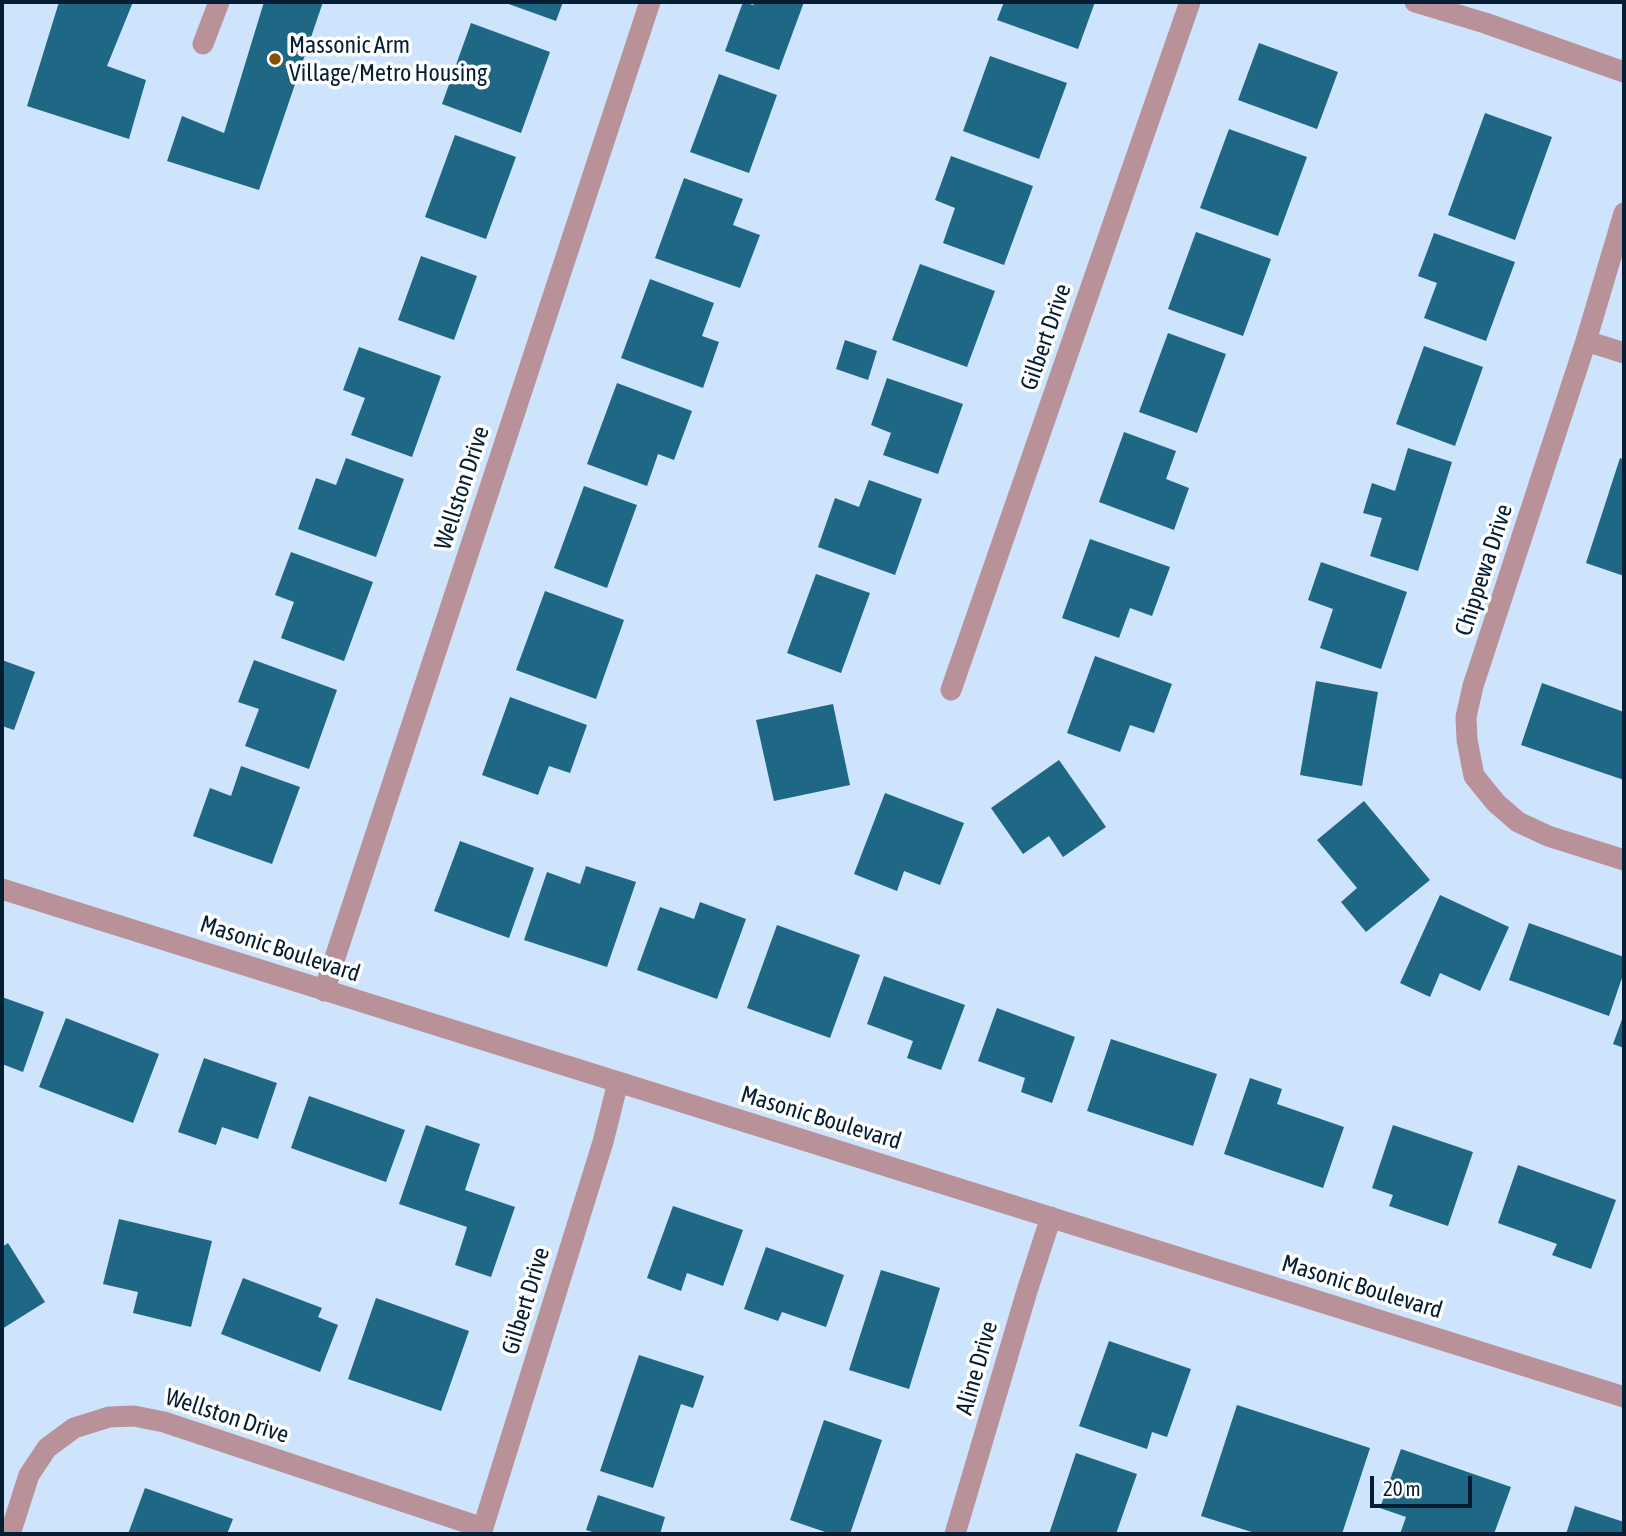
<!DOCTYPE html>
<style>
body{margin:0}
#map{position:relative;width:1626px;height:1536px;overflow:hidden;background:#cde4fc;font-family:"Asap Condensed",sans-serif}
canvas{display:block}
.frame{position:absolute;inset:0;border:4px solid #051e33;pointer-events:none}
.scale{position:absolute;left:1370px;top:1476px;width:102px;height:32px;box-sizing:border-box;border:4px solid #051e33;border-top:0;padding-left:9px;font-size:21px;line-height:24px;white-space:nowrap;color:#051e33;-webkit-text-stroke:5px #fff;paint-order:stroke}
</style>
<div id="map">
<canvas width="1626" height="1536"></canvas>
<div class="frame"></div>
<div class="scale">20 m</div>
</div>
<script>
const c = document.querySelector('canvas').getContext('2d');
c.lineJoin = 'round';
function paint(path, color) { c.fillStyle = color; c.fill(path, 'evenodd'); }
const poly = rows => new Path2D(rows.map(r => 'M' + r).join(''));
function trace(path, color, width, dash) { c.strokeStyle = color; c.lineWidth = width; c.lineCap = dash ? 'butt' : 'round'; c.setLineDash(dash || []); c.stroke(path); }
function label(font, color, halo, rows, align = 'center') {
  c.font = font + ' "Asap Condensed",sans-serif'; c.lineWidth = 7; c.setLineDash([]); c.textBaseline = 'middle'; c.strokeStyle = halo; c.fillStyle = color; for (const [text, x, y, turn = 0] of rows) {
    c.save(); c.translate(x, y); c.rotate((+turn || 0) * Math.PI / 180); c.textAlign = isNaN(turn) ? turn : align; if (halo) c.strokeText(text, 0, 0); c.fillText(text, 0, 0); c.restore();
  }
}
const building = poly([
 [59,2,133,2,107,66,146,80,129,139,27,106],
 [264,2,323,2,259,190,167,161,182,116,224,133],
 [503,2,563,2,556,21],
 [743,2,753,5,755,2,804,2,779,70,725,51],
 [1004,2,1095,2,1078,49,997,20],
 [471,23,550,52,521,133,442,104],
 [1259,43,1338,72,1317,129,1238,100],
 [990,56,1067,83,1039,159,963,131],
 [719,74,777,95,749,173,690,152],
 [1485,113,1552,137,1515,240,1448,215],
 [1229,129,1307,157,1278,236,1200,208],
 [455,135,516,157,486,239,425,217],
 [951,156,1033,186,1004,265,943,243,955,208,935,200],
 [684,178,743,199,733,225,760,235,740,288,655,258],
 [1196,232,1271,259,1243,336,1168,309],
 [1434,233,1515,262,1486,341,1424,318,1437,283,1418,276],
 [421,256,477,276,454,340,398,320],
 [920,264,995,291,967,367,892,340],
 [650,279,714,303,702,336,719,342,703,388,621,358],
 [1168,333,1226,354,1197,433,1139,412],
 [845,340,877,351,868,380,836,369],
 [1424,346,1483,367,1455,446,1396,424],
 [359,347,441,376,412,457,351,435,365,398,343,390],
 [887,378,963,404,938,474,883,455,891,433,871,425],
 [617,383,692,411,674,460,658,454,647,486,587,464],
 [1124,432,1176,451,1166,479,1189,488,1174,530,1099,502],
 [1408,448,1452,462,1418,571,1370,556,1382,518,1363,513,1372,483,1395,491],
 [346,458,404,479,376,557,298,529,316,478,336,485],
 [1620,458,1624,460,1624,576,1586,563],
 [869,480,922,499,895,575,818,547,835,498,859,507],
 [584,486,637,505,607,588,554,568],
 [1090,539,1170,567,1152,616,1130,608,1119,638,1062,618],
 [291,552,373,582,344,661,281,638,294,602,275,595],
 [1321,562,1407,592,1381,669,1320,648,1333,609,1308,600],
 [816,574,870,593,841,673,787,653],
 [545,591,624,620,596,699,516,670],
 [1095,656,1172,684,1154,733,1130,725,1120,752,1067,733],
 [2,660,35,672,14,730,2,726],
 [254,660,337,690,309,769,245,746,259,709,238,702],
 [1316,681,1378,692,1362,786,1300,775],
 [1542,683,1624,712,1624,780,1521,745],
 [510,697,587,725,570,773,549,766,538,795,482,775],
 [833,704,850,785,774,801,756,720],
 [1059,760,1106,827,1063,857,1049,836,1023,854,991,808],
 [241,766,300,787,272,864,193,836,210,788,231,796],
 [885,793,964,823,940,885,904,871,897,891,854,874],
 [1364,801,1430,880,1366,932,1341,902,1357,888,1317,840],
 [460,841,534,868,509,938,434,911],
 [586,866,636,882,607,967,524,940,547,872,580,884],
 [1440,895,1509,927,1480,991,1440,973,1430,997,1400,983],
 [700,902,746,919,717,999,637,970,660,907,694,919],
 [1529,923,1624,957,1624,972,1609,1016,1509,980],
 [777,925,860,955,830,1038,747,1008],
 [884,976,965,1005,941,1070,907,1058,913,1041,867,1024],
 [2,997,44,1012,23,1072,2,1064],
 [997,1008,1075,1037,1052,1103,1021,1092,1025,1078,978,1061],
 [1624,1014,1624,1048,1613,1044],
 [66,1018,159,1054,133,1123,39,1087],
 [1111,1039,1217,1074,1193,1146,1087,1111],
 [204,1058,277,1083,258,1139,222,1127,216,1145,178,1132],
 [1250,1078,1282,1089,1277,1104,1344,1127,1323,1188,1224,1154],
 [309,1096,405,1130,386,1182,291,1148],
 [426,1125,480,1144,465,1190,515,1207,491,1277,455,1265,467,1227,399,1204],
 [1393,1125,1473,1152,1448,1226,1389,1206,1393,1195,1372,1188],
 [1518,1165,1616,1200,1591,1269,1552,1255,1557,1244,1498,1223],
 [673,1206,743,1230,723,1286,687,1273,681,1291,647,1278],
 [119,1219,212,1241,191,1327,133,1313,138,1292,103,1284],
 [8,1243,45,1302,2,1329,2,1247],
 [766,1247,844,1275,826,1327,782,1312,778,1321,744,1309],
 [881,1270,940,1288,909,1389,849,1370],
 [243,1278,322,1308,318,1317,338,1325,320,1372,221,1334],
 [376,1298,469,1331,441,1411,348,1379],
 [1109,1341,1191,1369,1167,1437,1152,1432,1147,1449,1079,1426],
 [639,1355,704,1376,693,1408,681,1404,653,1488,600,1471],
 [1237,1405,1370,1448,1342,1534,1258,1534,1201,1516],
 [824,1420,882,1440,850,1534,831,1534,790,1520],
 [1401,1449,1511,1487,1494,1534,1400,1534,1406,1517,1380,1508],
 [1076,1453,1137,1474,1116,1534,1049,1534],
 [145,1488,233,1519,227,1534,128,1534],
 [598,1495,665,1517,660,1534,599,1534,586,1530],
 [1575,1506,1624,1522,1624,1534,1566,1534]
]);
const minor = poly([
 [1415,2,1485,23,1624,72],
 [203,44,219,2],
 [1624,213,1586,341,1473,686,1466,717,1467,740,1474,776,1496,803,1518,822,1548,836,1624,860],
 [1586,341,1624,353],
 [951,690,1190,2],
 [2,889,1624,1397],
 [324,991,650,2],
 [10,1534,29,1475,47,1448,74,1428,109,1417,134,1416,164,1422,483,1528],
 [481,1534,603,1142,618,1082],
 [955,1534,1027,1291,1051,1217]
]);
const markers = [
 [275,59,7,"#875200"]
];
const poiNames = [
 ["Massonic Arm",289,45],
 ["Village/Metro Housing",289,73]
];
const streetNames = [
 ["Gilbert Drive",1046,337,-71],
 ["Wellston Drive",462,488,-72],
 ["Chippewa Drive",1484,570,-72],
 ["Masonic Boulevard",280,949,18],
 ["Masonic Boulevard",821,1118,17],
 ["Masonic Boulevard",1362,1287,17],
 ["Gilbert Drive",526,1301,-73],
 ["Aline Drive",977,1368,-74],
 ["Wellston Drive",227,1416,18]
];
paint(building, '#1e6885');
trace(minor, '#b89298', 21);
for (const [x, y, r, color] of markers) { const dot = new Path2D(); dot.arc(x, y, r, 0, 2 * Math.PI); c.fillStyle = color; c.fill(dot); trace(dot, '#fff', 2.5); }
label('24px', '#051e33', '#fff', poiNames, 'left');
label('24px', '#051e33', '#fff', streetNames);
</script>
